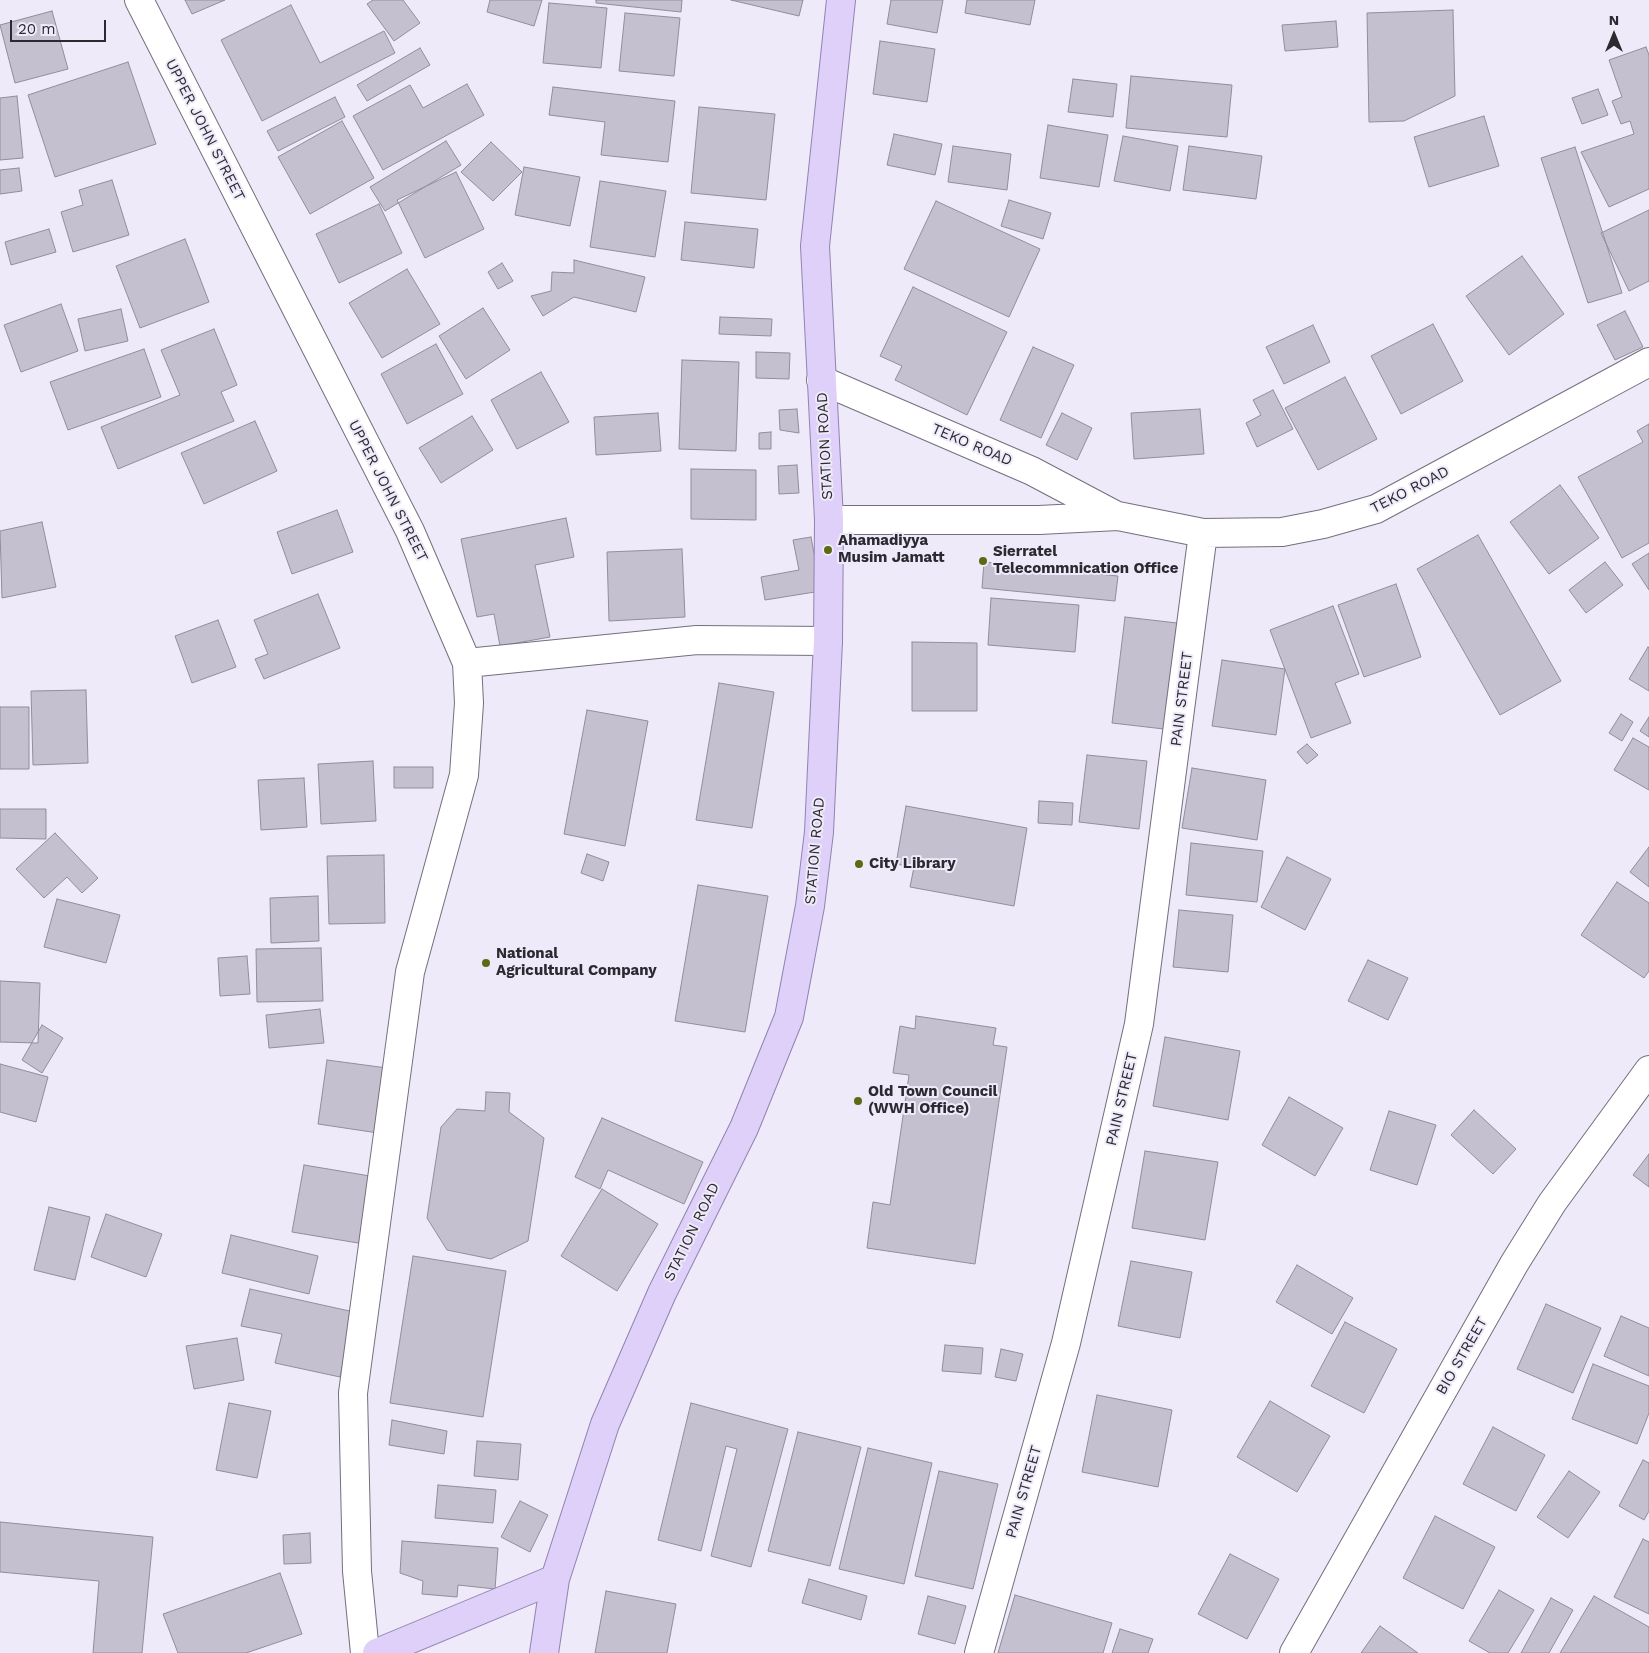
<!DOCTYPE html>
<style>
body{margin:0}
#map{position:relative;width:1649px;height:1653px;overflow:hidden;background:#eeeaf9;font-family:"Work Sans",sans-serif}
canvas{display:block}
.north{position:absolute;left:1589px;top:10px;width:50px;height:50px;-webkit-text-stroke:4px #eeeaf9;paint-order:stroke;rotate:0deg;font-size:14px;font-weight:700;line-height:20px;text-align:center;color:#2c2a30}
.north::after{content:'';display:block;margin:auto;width:18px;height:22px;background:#2c2a30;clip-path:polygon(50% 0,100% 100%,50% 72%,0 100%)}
.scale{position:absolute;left:10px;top:20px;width:96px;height:22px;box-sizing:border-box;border:2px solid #2c2a30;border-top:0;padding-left:6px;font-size:15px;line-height:18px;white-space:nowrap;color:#2c2a30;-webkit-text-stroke:4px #eeeaf9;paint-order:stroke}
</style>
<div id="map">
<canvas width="1649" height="1653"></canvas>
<div class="north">N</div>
<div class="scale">20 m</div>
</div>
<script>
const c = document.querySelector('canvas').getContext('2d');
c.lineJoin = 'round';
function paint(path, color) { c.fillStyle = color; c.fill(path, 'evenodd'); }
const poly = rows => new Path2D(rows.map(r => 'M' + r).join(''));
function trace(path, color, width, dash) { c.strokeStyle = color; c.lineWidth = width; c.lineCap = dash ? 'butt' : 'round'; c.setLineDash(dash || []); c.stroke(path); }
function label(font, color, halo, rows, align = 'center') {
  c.font = font + ' "Work Sans",sans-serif'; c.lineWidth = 4; c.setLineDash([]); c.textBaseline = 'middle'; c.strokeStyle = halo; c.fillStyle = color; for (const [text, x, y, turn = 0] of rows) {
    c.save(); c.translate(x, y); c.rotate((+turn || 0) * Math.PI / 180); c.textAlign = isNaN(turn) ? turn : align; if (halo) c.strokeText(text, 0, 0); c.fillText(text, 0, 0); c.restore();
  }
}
const building = poly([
 [185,0,225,0,192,14,185,0],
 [373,0,403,0,420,23,394,41,367,4,373,0],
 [490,0,542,0,534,26,487,12,490,0],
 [596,0,682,0,681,12,596,3,596,0],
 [731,0,803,0,799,16,731,0],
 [891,0,943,0,937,33,887,24,891,0],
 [967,0,1035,0,1030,25,965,13,967,0],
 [549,3,607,8,601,68,543,63,549,3],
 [291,5,320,63,384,31,395,53,262,121,221,40,291,5],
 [1453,10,1455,96,1404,121,1369,122,1367,13,1453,10],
 [52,11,68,69,15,83,0,25,52,11],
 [625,13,680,18,674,76,619,71,625,13],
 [1336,21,1338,47,1285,51,1282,25,1336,21],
 [880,41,935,49,927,102,873,94,880,41],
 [1646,47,1649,55,1649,189,1609,207,1581,152,1634,134,1630,121,1621,124,1612,101,1622,97,1609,60,1646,47],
 [420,48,430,65,367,101,357,85,420,48],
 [128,62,156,144,55,177,28,95,128,62],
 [1131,76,1232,85,1227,137,1126,128,1131,76],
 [1073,79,1117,84,1113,117,1068,112,1073,79],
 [467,84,484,115,383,170,353,116,410,85,423,108,467,84],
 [553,87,675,101,668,162,601,155,605,122,549,115,553,87],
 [1598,89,1608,115,1582,124,1572,98,1598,89],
 [17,96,23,158,0,160,0,98,17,96],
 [335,97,345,117,278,151,267,131,335,97],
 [699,107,775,114,766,200,691,193,699,107],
 [1484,116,1499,166,1429,187,1414,137,1484,116],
 [342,121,374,178,310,214,278,157,342,121],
 [1048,125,1108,135,1099,187,1040,178,1048,125],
 [894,134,942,144,935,175,887,165,894,134],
 [1123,136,1178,146,1170,191,1114,181,1123,136],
 [446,141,461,165,385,211,370,187,446,141],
 [491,142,522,172,493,201,461,172,491,142],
 [953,146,1011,154,1007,190,948,182,953,146],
 [1189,146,1262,156,1256,199,1183,190,1189,146],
 [1575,147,1622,293,1588,303,1541,158,1575,147],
 [524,167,580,177,570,226,515,215,524,167],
 [19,168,22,191,0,194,0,170,19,168],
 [456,172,484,229,425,258,397,200,456,172],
 [112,180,129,235,73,252,61,212,83,205,79,190,112,180],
 [600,181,666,191,655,257,590,247,600,181],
 [1009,200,1051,213,1043,239,1001,226,1009,200],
 [936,201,1040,249,1009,317,904,269,936,201],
 [379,204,402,253,339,283,316,234,379,204],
 [1649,210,1649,281,1629,291,1601,233,1649,210],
 [685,222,758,229,754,268,681,260,685,222],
 [49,229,56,252,11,265,5,242,49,229],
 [185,239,209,302,140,328,116,266,185,239],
 [1522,256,1564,314,1509,355,1466,296,1522,256],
 [574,260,645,277,636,312,574,297,543,316,531,296,551,291,552,272,574,273,574,260],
 [502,263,513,281,498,289,488,272,502,263],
 [407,269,440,324,382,358,349,303,407,269],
 [913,287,1007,332,967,415,895,380,902,366,880,356,913,287],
 [61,304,78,351,21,372,4,325,61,304],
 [483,308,510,350,466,379,439,336,483,308],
 [121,309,128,341,85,351,78,319,121,309],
 [1625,311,1643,347,1615,360,1597,325,1625,311],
 [720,317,772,319,771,336,719,334,720,317],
 [1433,324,1463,381,1401,414,1371,356,1433,324],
 [1313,325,1330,362,1284,384,1266,347,1313,325],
 [214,329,237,385,221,392,234,421,118,469,101,427,180,395,161,350,214,329],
 [436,344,463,394,407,424,381,374,436,344],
 [1033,347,1074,365,1041,438,1000,420,1033,347],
 [144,349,161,397,68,430,50,382,144,349],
 [756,352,790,353,789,379,756,378,756,352],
 [682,360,739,362,736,451,679,449,682,360],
 [541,372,569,422,517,449,491,400,541,372],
 [1345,377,1377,439,1318,470,1285,408,1345,377],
 [1273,390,1293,429,1257,447,1246,423,1261,415,1253,400,1273,390],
 [797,409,799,433,780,430,779,410,797,409],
 [1200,409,1204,454,1134,459,1131,413,1200,409],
 [658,413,661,451,596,455,594,417,658,413],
 [1062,413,1092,428,1077,460,1046,445,1062,413],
 [472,416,493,450,441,483,419,448,472,416],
 [255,421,277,471,204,504,181,453,255,421],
 [1649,424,1649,543,1622,558,1578,477,1643,442,1637,431,1649,424],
 [771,432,771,449,759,449,759,433,771,432],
 [797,465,799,493,779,494,778,466,797,465],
 [691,469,756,470,756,520,691,519,691,469],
 [1560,485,1599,538,1549,574,1510,522,1560,485],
 [337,510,353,552,292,574,277,532,337,510],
 [566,518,574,557,535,565,550,637,500,646,494,614,477,617,461,539,566,518],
 [42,522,56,587,2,598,0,531,42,522],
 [1478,535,1561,681,1500,715,1417,569,1478,535],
 [811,537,821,591,765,600,761,577,799,570,793,540,811,537],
 [682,549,685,617,609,621,607,552,682,549],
 [1649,553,1649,590,1632,564,1649,553],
 [984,562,1118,576,1115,601,982,588,984,562],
 [1605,562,1623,585,1586,613,1569,590,1605,562],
 [1396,584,1421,657,1364,677,1338,605,1396,584],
 [318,594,340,648,264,679,255,659,268,654,254,620,318,594],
 [991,598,1079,605,1075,652,988,645,991,598],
 [1333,606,1359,674,1335,683,1351,723,1311,738,1270,630,1333,606],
 [1125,617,1177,623,1164,729,1112,723,1125,617],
 [218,620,236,667,192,683,175,636,218,620],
 [912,642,977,643,977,711,912,711,912,642],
 [1648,647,1649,648,1649,691,1629,679,1648,647],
 [1222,660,1285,669,1276,735,1212,726,1222,660],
 [719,683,774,692,752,828,696,820,719,683],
 [86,690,88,763,33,765,31,691,86,690],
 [0,707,29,707,29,769,0,769,0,707],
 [587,710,648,721,625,846,564,834,587,710],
 [1621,714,1633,722,1622,741,1609,733,1621,714],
 [1649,717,1649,737,1640,731,1649,717],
 [1633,738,1649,747,1649,790,1614,770,1633,738],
 [1307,744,1318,755,1307,764,1297,752,1307,744],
 [1087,755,1147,761,1139,829,1079,822,1087,755],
 [373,761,376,821,321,824,318,764,373,761],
 [394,767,433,767,433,788,394,788,394,767],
 [1192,768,1266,780,1257,840,1182,828,1192,768],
 [304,778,307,827,261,830,258,780,304,778],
 [1039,801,1073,803,1072,825,1038,823,1039,801],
 [906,806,1027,828,1014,906,910,887,914,867,896,864,906,806],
 [0,809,46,809,46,839,0,838,0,809],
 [55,833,98,878,82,893,67,877,44,898,16,869,55,833],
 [1191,843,1263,851,1257,902,1186,895,1191,843],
 [1649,847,1649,887,1630,872,1649,847],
 [587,854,609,862,603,881,581,873,587,854],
 [384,855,385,923,329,924,327,856,384,855],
 [1287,857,1331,879,1305,930,1261,907,1287,857],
 [1617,882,1649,903,1649,971,1644,978,1581,935,1617,882],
 [698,885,768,896,745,1032,675,1021,698,885],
 [318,896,319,941,271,943,270,898,318,896],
 [57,899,120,915,106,963,44,947,57,899],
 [1179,910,1233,915,1228,972,1173,967,1179,910],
 [321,948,323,1001,257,1002,256,949,321,948],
 [247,956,250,994,220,996,218,958,247,956],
 [1368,960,1408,978,1388,1020,1348,1001,1368,960],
 [0,981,40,983,38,1043,0,1042,0,981],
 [320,1009,324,1043,269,1048,266,1015,320,1009],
 [916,1016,996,1028,993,1045,1007,1047,975,1264,867,1248,873,1202,890,1205,909,1075,893,1073,900,1026,915,1029,916,1016],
 [42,1025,63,1038,42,1073,22,1060,42,1025],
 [1165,1037,1240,1051,1228,1120,1153,1106,1165,1037],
 [327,1060,387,1068,378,1133,318,1124,327,1060],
 [0,1064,48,1077,36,1122,0,1112,0,1064],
 [486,1092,510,1093,509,1112,544,1138,528,1241,491,1259,447,1250,427,1218,441,1127,457,1109,485,1111,486,1092],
 [1289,1097,1343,1128,1315,1176,1262,1145,1289,1097],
 [1474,1110,1516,1149,1493,1174,1451,1135,1474,1110],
 [1389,1111,1436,1125,1417,1185,1370,1170,1389,1111],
 [602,1118,703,1162,684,1204,608,1170,600,1189,575,1177,602,1118],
 [1145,1151,1218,1162,1205,1240,1132,1228,1145,1151],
 [1649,1154,1649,1187,1633,1175,1649,1154],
 [304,1165,376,1177,364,1244,292,1232,304,1165],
 [602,1189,658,1224,617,1291,561,1256,602,1189],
 [49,1207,90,1217,75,1280,34,1270,49,1207],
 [106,1214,162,1234,146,1277,91,1257,106,1214],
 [231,1235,318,1256,309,1294,222,1273,231,1235],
 [413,1256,506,1271,483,1417,390,1403,413,1256],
 [1131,1261,1192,1272,1180,1338,1118,1326,1131,1261],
 [1297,1265,1353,1298,1332,1334,1276,1302,1297,1265],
 [250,1289,354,1312,340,1377,275,1363,282,1334,241,1326,250,1289],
 [1546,1304,1601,1328,1573,1393,1517,1369,1546,1304],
 [1621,1316,1649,1328,1649,1376,1604,1356,1621,1316],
 [1345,1322,1397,1349,1364,1413,1311,1386,1345,1322],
 [237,1338,244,1380,194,1389,186,1346,237,1338],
 [945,1345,983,1348,981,1374,942,1371,945,1345],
 [1001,1349,1023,1354,1016,1381,995,1377,1001,1349],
 [1593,1364,1649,1386,1649,1413,1637,1444,1572,1419,1593,1364],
 [1097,1395,1172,1410,1158,1487,1082,1472,1097,1395],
 [1270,1401,1330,1436,1297,1492,1237,1457,1270,1401],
 [229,1403,271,1411,257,1478,216,1470,229,1403],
 [691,1403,788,1429,751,1567,711,1556,737,1449,726,1446,701,1551,658,1540,691,1403],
 [392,1420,447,1431,444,1454,389,1445,392,1420],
 [1493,1427,1545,1455,1516,1511,1463,1484,1493,1427],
 [798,1432,861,1447,830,1566,768,1551,798,1432],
 [477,1441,521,1444,518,1480,474,1476,477,1441],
 [868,1448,932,1463,904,1584,839,1569,868,1448],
 [1643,1460,1649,1463,1649,1511,1644,1520,1619,1506,1643,1460],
 [939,1471,998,1484,973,1589,915,1576,939,1471],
 [1569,1471,1600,1492,1568,1538,1537,1517,1569,1471],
 [438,1485,496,1490,493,1523,435,1518,438,1485],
 [520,1501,548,1515,530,1552,501,1537,520,1501],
 [1435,1516,1495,1547,1463,1609,1403,1578,1435,1516],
 [0,1522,153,1537,142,1653,93,1653,99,1581,0,1572,0,1522],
 [310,1533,311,1563,284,1564,283,1535,310,1533],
 [1643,1539,1649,1542,1649,1614,1614,1597,1643,1539],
 [402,1541,498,1548,495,1589,458,1585,457,1597,422,1594,423,1581,400,1573,402,1541],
 [1230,1554,1279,1579,1247,1639,1198,1614,1230,1554],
 [280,1573,302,1634,246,1653,178,1653,163,1614,280,1573],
 [809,1579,867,1596,861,1620,802,1603,809,1579],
 [1499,1590,1534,1610,1508,1653,1490,1653,1469,1641,1499,1590],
 [606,1591,676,1604,667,1653,595,1653,606,1591],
 [1015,1595,1112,1623,1103,1653,998,1653,1015,1595],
 [928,1596,966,1606,955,1644,918,1634,928,1596],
 [1594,1596,1649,1627,1649,1653,1560,1653,1594,1596],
 [1551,1598,1573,1610,1549,1653,1521,1653,1551,1598],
 [1380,1626,1418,1653,1361,1653,1380,1626],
 [1120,1629,1153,1639,1148,1653,1112,1653,1120,1629]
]);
const minor = poly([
 [139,0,410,531,467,663,469,703,464,775,410,972,353,1393,357,1571,365,1653],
 [821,380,1032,471,1117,516],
 [829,520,1039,520,1118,516,1203,533,1282,532,1323,524,1376,509,1649,362],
 [467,663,697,640,828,641],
 [979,1653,1066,1343,1139,1024,1203,533],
 [1294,1653,1514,1264,1552,1203,1649,1070]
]);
const major = poly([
 [377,1653,555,1579],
 [544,1653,555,1579,605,1424,662,1293,744,1128,789,1017,810,906,819,832,828,641,829,520,815,246,841,0]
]);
const markers = [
 [828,550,5,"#5b6a13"],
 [983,561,5,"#5b6a13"],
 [859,864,5,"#5b6a13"],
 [486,963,5,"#5b6a13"],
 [858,1101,5,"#5b6a13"]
];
const streetNames = [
 ["UPPER JOHN STREET",205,130,63],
 ["TEKO ROAD",972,445,23],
 ["STATION ROAD",825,446,-93],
 ["TEKO ROAD",1410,490,-27],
 ["UPPER JOHN STREET",388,491,63],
 ["PAIN STREET",1182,699,-83],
 ["STATION ROAD",815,851,-85],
 ["PAIN STREET",1122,1099,-77],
 ["STATION ROAD",692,1232,-64],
 ["BIO STREET",1462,1356,-60],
 ["PAIN STREET",1024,1492,-74]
];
const poiNames = [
 ["Ahamadiyya",838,541],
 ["Musim Jamatt",838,558],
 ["Sierratel",993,552],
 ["Telecommnication Office",993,569],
 ["City Library",869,864],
 ["National",496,954],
 ["Agricultural Company",496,971],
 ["Old Town Council",868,1092],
 ["(WWH Office)",868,1109]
];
paint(building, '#c4c0cf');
trace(building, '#918d9b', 1);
trace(minor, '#736f7c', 30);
trace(major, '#9182b0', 30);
trace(minor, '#fff', 28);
trace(major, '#ded0f9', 28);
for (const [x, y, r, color] of markers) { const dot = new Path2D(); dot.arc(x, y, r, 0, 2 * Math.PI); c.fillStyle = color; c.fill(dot); trace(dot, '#eeeaf9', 2); }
label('15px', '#2c2a30', '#eeeaf9', streetNames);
label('bold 15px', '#2c2a30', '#eeeaf9', poiNames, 'left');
</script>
